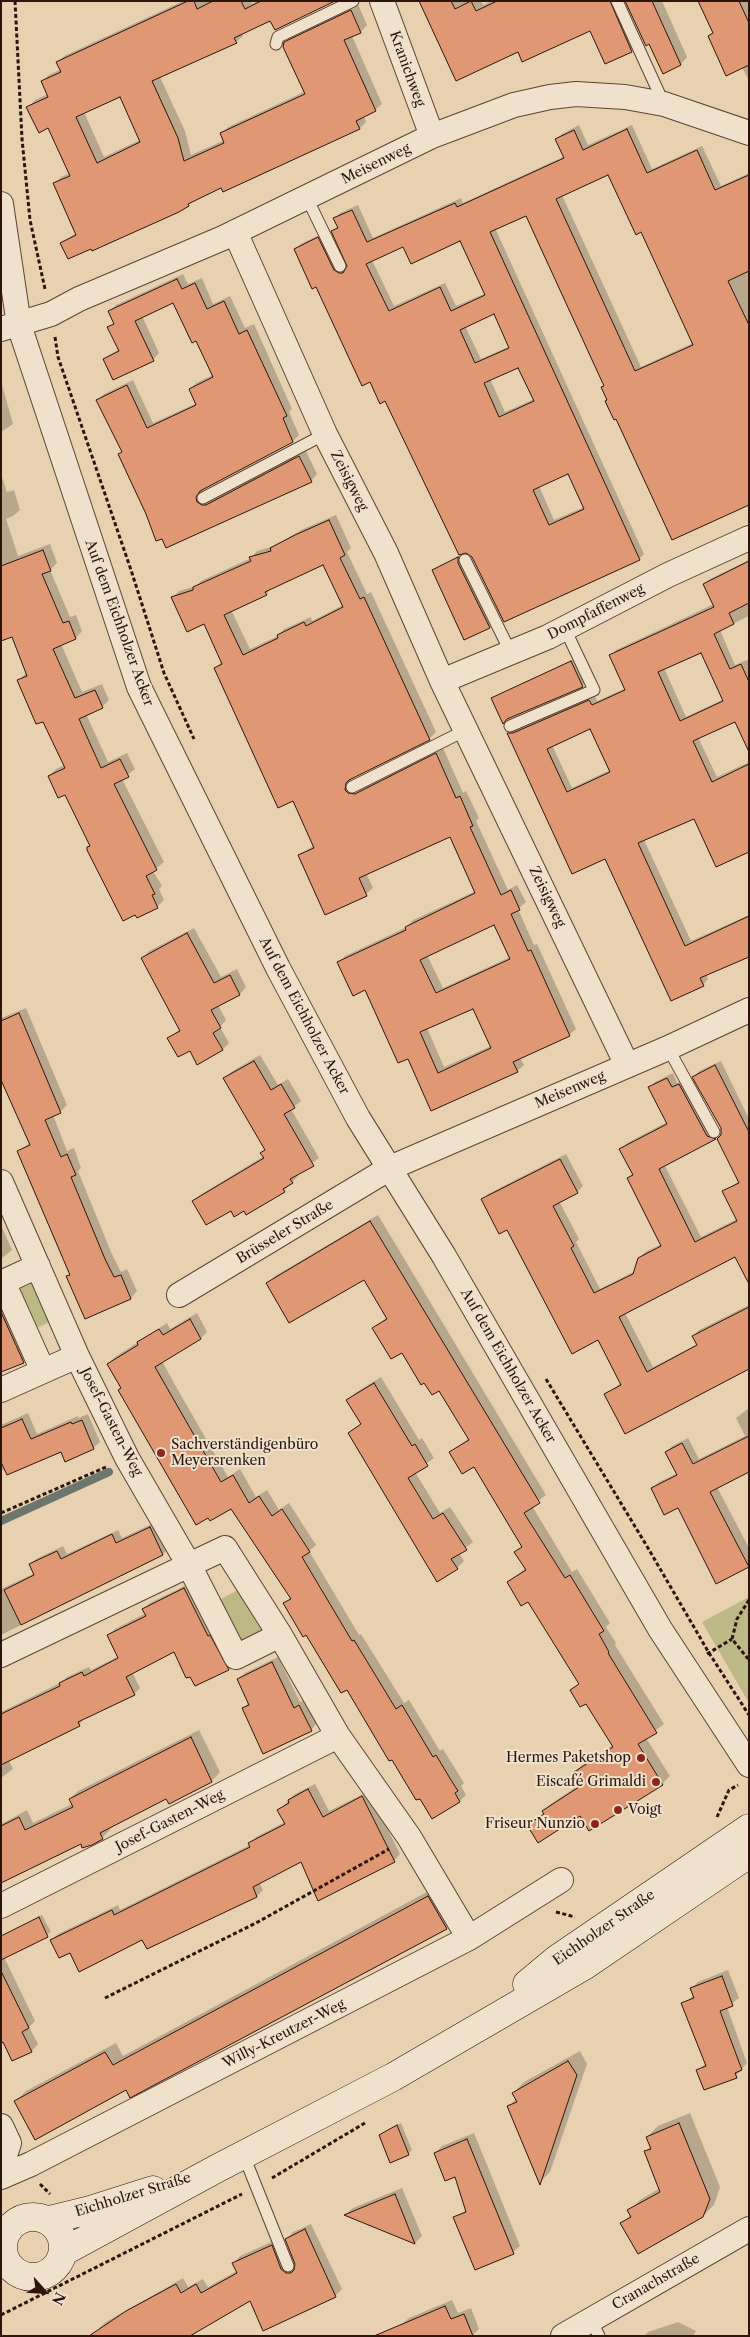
<!DOCTYPE html>
<meta charset="utf-8">
<style>
body{margin:0}
#map{position:relative;width:750px;height:2337px;overflow:hidden;background:#e7d1b1;font-family:"Libre Caslon Text",serif}
canvas{display:block}
.frame{position:absolute;inset:0;border:2px solid #2d150c;pointer-events:none}
.north{position:absolute;left:20px;top:2267px;width:50px;height:50px;-webkit-text-stroke:4px #efe1cc;paint-order:stroke;rotate:116deg;font-size:14px;font-weight:700;line-height:20px;text-align:center;color:#2d150c}
.north::after{content:'';display:block;margin:auto;width:18px;height:22px;background:#2d150c;clip-path:polygon(50% 0,100% 100%,50% 72%,0 100%)}
</style>
<div id="map">
<canvas width="750" height="2337"></canvas>
<div class="frame"></div>
<div class="north">N</div>
</div>
<script>
const c = document.querySelector('canvas').getContext('2d');
c.lineJoin = 'round';
function paint(path, color) { c.fillStyle = color; c.fill(path, 'evenodd'); }
const poly = rows => new Path2D(rows.map(r => 'M' + r).join(''));
function trace(path, color, width, dash) { c.strokeStyle = color; c.lineWidth = width; c.lineCap = dash ? 'butt' : 'round'; c.setLineDash(dash || []); c.stroke(path); }
function label(font, color, halo, rows, align = 'center') {
  c.font = font + ' "Libre Caslon Text",serif'; c.lineWidth = 4; c.setLineDash([]); c.textBaseline = 'middle'; c.strokeStyle = halo; c.fillStyle = color; for (const [text, x, y, turn = 0] of rows) {
    c.save(); c.translate(x, y); c.rotate((+turn || 0) * Math.PI / 180); c.textAlign = isNaN(turn) ? turn : align; if (halo) c.strokeText(text, 0, 0); c.fillText(text, 0, 0); c.restore();
  }
}
const green = poly([
 [32,1276,52,1321,32,1330,11,1285],
 [238,1590,265,1634,239,1648,217,1601],
 [749,1597,749,1703,702,1622]
]);
const shadow = poly([
 [183,1,251,1,252,4,257,1,332,1,271,19,242,33,243,36,236,42,160,77,185,131,191,155,225,140,222,134,228,127,306,91,285,43,292,36,358,4,367,25,361,32,352,36,382,104,375,110,364,116,366,122,360,128,221,186,193,200,188,205,91,247,61,243,76,233,55,183,61,177,70,173,49,127,28,107,35,100,48,94,42,81,49,75,61,69,58,63,64,56],
 [121,95,140,140,104,157,84,112],
 [421,1,481,1,483,5,491,1,618,1,638,44,631,51,590,30,519,50],
 [627,1,662,1,687,57,681,64,663,72],
 [700,1,748,1,749,81,742,67,709,36,714,32],
 [579,125,588,145,632,125,652,169,702,146,721,186,749,173,749,503,608,400,602,387,605,385,526,214,495,228,644,554,639,559,473,556,466,551,461,553,461,559,493,624,465,638,434,570,461,555,386,400,295,249,301,244,323,233,345,269,347,268,349,266,333,231,338,226,335,219,340,213,358,205,373,238,461,198,463,203,565,156,557,139,562,134],
 [608,173,641,231,693,343,641,367,562,195],
 [461,239,486,293,456,306,445,283,394,306,372,260,404,246],
 [494,313,510,346,481,359,465,326],
 [519,366,534,399,505,412,490,379],
 [568,472,584,507,554,520,539,486],
 [183,274,188,284,202,278,213,304,230,296,245,328,254,324,292,409,289,412,299,435,293,441,202,489,203,496,209,500,214,499,306,451,317,474,311,481,167,547,147,514,119,455,122,451,98,400,104,394,133,380,153,423,197,403,190,389,196,383,213,375,196,339,174,302,142,316,159,353,153,360,104,359,119,349,109,328,115,322,110,311,116,305],
 [1,381,13,424,1,432],
 [1,474,7,492,14,490,20,510,13,516,6,519,18,556,50,544,57,563,50,570,70,617,76,615,82,631,76,638,61,644,82,692,102,684,109,700,102,707,86,714,108,762,127,753,135,769,122,779,164,862,153,871,162,886,159,889,164,900,157,907,138,916,91,845,66,793,49,776,56,769,65,765,43,720,19,680,27,672,12,635,1,639],
 [336,515,351,548,347,552,367,594,371,592,436,732,429,739,351,778,351,783,443,748,463,793,466,791,479,818,476,821,508,890,517,885,526,902,518,909,534,945,537,944,576,1029,569,1035,520,1058,524,1065,517,1071,432,1110,408,1057,366,988,339,963,345,956,407,927,413,920,476,891,450,835,366,873,373,888,366,894,325,913,300,855,314,845,294,799,215,668,222,662,205,623,172,598,179,591,196,586,201,581,251,558,257,551,274,546,303,529],
 [324,564,343,605,312,621,311,617,284,629,278,636,250,649,231,610,266,594,273,587],
 [495,924,510,957,443,988,427,955],
 [473,1007,491,1046,444,1067,427,1028],
 [749,560,749,616,720,630,735,665,749,659,749,749,735,720,698,737,717,777,749,762,749,850,694,817,644,840,691,941,749,915,749,955,706,974,708,979,703,985,509,733,514,728,595,696,597,701,626,688,611,655,616,650,714,604,704,584,710,579],
 [701,651,724,699,686,717,664,668],
 [590,728,610,770,572,788,552,745],
 [575,659,586,682,582,686,493,698],
 [194,928,221,977,237,969,246,987,240,994,218,1005,226,1020,220,1027,229,1043,223,1049,190,1049,169,1038,180,1029,143,958,149,951],
 [26,1008,67,1105,60,1112,53,1115,67,1151,74,1148,81,1168,78,1171,111,1252,121,1272,127,1269,137,1291,131,1298,85,1317,68,1277,71,1274,18,1151,30,1143,1,1077,1,1018],
 [260,1055,278,1085,288,1079,301,1101,291,1109,319,1158,297,1174,298,1176,284,1191,244,1210,194,1201,200,1195,264,1156,262,1153,266,1149,225,1079,231,1072],
 [721,1061,749,1119,749,1250,625,1313,653,1367,698,1344,693,1336,699,1330,749,1305,749,1368,606,1394,621,1383,599,1338,483,1200,488,1194,566,1154,583,1186,577,1192,559,1201,579,1239,576,1242,600,1289,635,1271,639,1258,645,1252,662,1244,628,1178,633,1173,621,1149,627,1143,667,1122,650,1087,655,1082,673,1073,677,1083,685,1079,713,1130,720,1133,715,1138,664,1164,701,1237,737,1219,724,1192,739,1181,722,1135,722,1128,694,1077,699,1071],
 [378,1215,546,1495,532,1506,572,1572,577,1569,610,1623,606,1627,616,1643,615,1645,664,1724,646,1738,670,1776,662,1784,589,1829,581,1815,528,1825,544,1813,543,1811,551,1804,582,1783,575,1772,582,1765,613,1745,586,1702,571,1691,580,1683,529,1600,508,1582,526,1568,516,1552,523,1546,474,1465,451,1452,469,1438,439,1389,403,1351,374,1328,387,1317,364,1278,268,1283,275,1276],
 [1,1225,12,1250,1,1259],
 [1,1291,30,1355,23,1361,1,1371],
 [197,1313,207,1332,201,1338,162,1361,174,1383,228,1477,240,1469,256,1497,267,1490,279,1510,289,1503,316,1545,309,1551,359,1635,361,1634,404,1703,409,1700,440,1751,443,1749,464,1783,461,1786,466,1795,460,1801,347,1688,285,1603,291,1597,232,1507,119,1390,122,1387,108,1364,115,1357,167,1323,170,1329],
 [381,1377,419,1440,422,1438,434,1458,415,1472,440,1513,450,1507,473,1542,459,1553,464,1561,457,1568,349,1433,362,1423,348,1400,355,1393],
 [749,1408,749,1470,717,1487,749,1548,749,1565,716,1582,678,1506,652,1489,659,1482,678,1473,666,1452,672,1446,688,1438,699,1459,745,1436,736,1418],
 [28,1413,37,1434,78,1416,78,1418,88,1414,100,1442,93,1448,61,1450,1,1471,1,1425],
 [156,1522,168,1549,163,1554,1,1635,1,1589,35,1573,30,1564,36,1559,63,1546,67,1554,118,1530,122,1538],
 [191,1583,235,1662,228,1669,174,1651,132,1672,140,1688,134,1694,85,1717,79,1725,1,1736,1,1712,62,1682,67,1677,89,1667,91,1670,119,1656,108,1636,115,1629,146,1613,144,1609,150,1603],
 [278,1657,300,1702,306,1700,317,1723,311,1730,243,1709,249,1702,238,1679,245,1673],
 [199,1730,220,1772,212,1781,169,1802,167,1797,109,1827,110,1830,102,1838,81,1843,1,1881,1,1824,27,1810,33,1823,72,1804,70,1799,78,1791],
 [6,1754,13,1769,1,1778,1,1756],
 [315,1784,329,1811,369,1791,400,1854,394,1861,301,1861,259,1882,263,1890,257,1896,143,1938,70,1951,51,1940,58,1934,118,1905,120,1910,250,1845,256,1837,285,1822,279,1810,295,1794],
 [438,1886,457,1918,447,1928,130,2096,127,2089,16,2101,26,2091,116,2043,123,2056],
 [42,1915,51,1932,29,1945,21,1927],
 [1,1951,35,2021,29,2027,38,2044,32,2051,13,2059,3,2040,1,2041],
 [728,1970,739,1998,727,2007,747,2063,736,2076,698,2071,706,2063,683,2004,694,1995,692,1988,698,1982],
 [580,2051,587,2064,550,2172,540,2182,509,2106,516,2099,513,2093,524,2082],
 [690,2113,720,2187,714,2205,703,2216,622,2224,631,2214,629,2211,640,2200,660,2188,645,2152,651,2146,647,2137,658,2126],
 [401,2123,412,2150,408,2154,384,2132],
 [474,2133,520,2246,513,2252,455,2218,467,2209,456,2175,435,2153,442,2146],
 [402,2188,422,2236,415,2243,346,2214,353,2208],
 [311,2224,342,2289,335,2296,251,2300,103,2336,99,2328,106,2322,183,2278,188,2287,203,2279,208,2287,237,2271,234,2263,240,2256,278,2239,288,2263,296,2267,287,2239,293,2232],
 [452,2300,458,2313,471,2308,479,2329,473,2335,402,2324,409,2318],
 [678,2322,696,2331,693,2336,644,2336,648,2332]
]);
const stream = poly([
 [1,1521,109,1472]
]);
const building = poly([
 [188,1,194,1,197,9,213,1,241,1,245,9,261,1,335,1,275,30,270,21,234,38,237,43,152,81,178,138,184,161,224,143,220,133,305,94,283,47,284,42,351,10,361,33,344,40,376,111,356,121,360,129,223,192,221,188,188,204,189,206,179,212,92,251,91,249,68,259,60,243,76,235,53,183,70,176,48,128,39,133,26,107,48,97,41,81,61,72,56,62,188,1],
 [120,97,140,142,97,163,76,117,120,97],
 [419,1,451,1,455,9,471,1,476,11,497,1,610,1,632,52,605,64,590,31,522,62,518,52,456,81,419,1],
 [625,1,652,1,681,65,663,74,649,44,646,46,625,1],
 [698,1,739,1,749,23,749,65,726,76,708,36,713,33,698,1],
 [627,129,647,173,697,150,715,190,749,175,749,271,728,281,749,325,749,505,672,540,616,419,614,420,605,401,607,400,601,387,604,386,526,216,490,232,640,560,504,622,472,557,466,553,459,555,385,401,380,404,370,382,362,386,316,287,312,289,294,249,318,237,334,270,339,273,343,273,347,266,331,231,338,228,333,218,352,210,367,242,455,203,457,207,564,158,555,139,574,130,583,150,627,129],
 [608,175,636,235,641,232,693,345,635,371,556,199,608,175],
 [460,241,485,295,451,311,440,287,389,311,366,264,403,247,411,264,460,241],
 [494,314,509,348,475,363,460,330,494,314],
 [518,368,534,401,499,417,484,383,518,368],
 [568,474,584,509,549,525,533,490,568,474],
 [177,279,182,289,195,283,207,309,224,301,239,334,247,330,287,416,283,418,293,442,200,491,196,497,197,502,202,505,206,505,299,456,312,482,166,548,162,539,156,541,146,514,118,454,122,452,96,400,127,385,147,428,196,405,189,389,213,377,196,341,192,343,173,303,135,321,154,361,113,380,103,359,119,351,107,327,114,324,108,311,177,279],
 [329,520,345,555,340,558,360,599,364,597,430,740,349,780,346,783,345,790,348,793,355,794,436,753,456,798,460,796,473,826,470,827,501,895,511,890,520,910,511,914,528,951,531,950,570,1036,513,1062,518,1072,431,1111,408,1059,398,1063,365,990,353,996,337,962,406,930,405,927,475,893,450,837,359,878,367,896,325,915,298,855,314,848,293,801,278,808,214,668,222,664,204,624,187,632,171,597,193,590,193,587,251,561,249,557,271,551,270,548,295,535,329,520],
 [323,565,343,607,306,626,304,622,277,635,278,638,243,655,224,615,267,595,265,592,323,565],
 [494,925,510,959,436,993,420,960,494,925],
 [473,1009,491,1048,438,1073,420,1032,473,1009],
 [43,550,51,571,42,574,63,623,69,621,76,639,53,649,75,698,95,690,103,708,79,719,101,768,120,759,129,777,114,784,157,870,146,876,155,894,152,895,158,908,137,918,135,915,123,921,87,850,87,847,90,846,65,795,58,798,48,776,65,768,43,722,36,724,17,680,27,676,12,637,1,641,1,566,43,550],
 [458,557,458,563,490,628,464,640,432,570,458,557],
 [749,561,749,603,729,613,734,624,714,634,730,669,741,664,749,682,749,752,735,722,693,741,712,782,749,764,749,852,716,867,694,819,638,843,685,946,749,916,749,957,700,978,704,986,671,1001,605,859,572,874,507,733,513,733,589,700,592,705,625,690,609,655,714,607,703,584,749,561],
 [701,653,723,701,680,721,658,672,701,653],
 [590,729,610,772,567,792,547,749,590,729],
 [571,661,583,687,507,719,503,724,491,698,571,661],
 [187,933,214,983,230,975,240,995,211,1010,221,1028,213,1033,223,1050,197,1065,190,1051,178,1057,167,1038,180,1031,141,958,187,933],
 [19,1013,61,1113,45,1120,61,1157,67,1154,76,1175,71,1177,105,1259,114,1277,121,1275,131,1299,85,1319,66,1276,70,1275,17,1151,30,1145,1,1080,1,1021,19,1013],
 [254,1061,271,1090,281,1084,295,1108,284,1114,314,1166,290,1179,293,1183,283,1189,285,1192,246,1215,244,1211,234,1217,231,1211,206,1225,192,1201,264,1158,260,1153,265,1150,223,1078,254,1061],
 [715,1065,749,1132,749,1284,735,1257,619,1317,647,1372,697,1345,692,1336,749,1307,749,1369,625,1434,604,1394,621,1385,598,1340,572,1354,507,1230,499,1234,481,1199,560,1159,578,1193,553,1206,574,1246,571,1248,594,1293,633,1274,638,1258,661,1246,627,1178,633,1175,619,1149,667,1124,648,1087,667,1078,672,1087,679,1084,707,1136,716,1139,659,1169,695,1242,737,1221,722,1191,739,1183,717,1139,721,1135,721,1128,692,1077,715,1065],
 [370,1221,540,1503,524,1513,565,1578,570,1575,604,1631,599,1634,609,1652,608,1653,657,1733,638,1744,663,1785,589,1831,580,1816,538,1843,527,1825,544,1814,542,1811,582,1785,574,1772,613,1747,586,1704,580,1707,570,1690,579,1684,528,1602,521,1606,507,1582,526,1570,514,1552,522,1547,474,1467,462,1474,449,1452,469,1440,439,1391,432,1395,424,1383,421,1385,402,1353,391,1359,372,1328,387,1319,364,1280,289,1323,266,1283,370,1221],
 [1,1312,24,1363,1,1372,1,1312],
 [190,1319,201,1339,155,1367,221,1482,233,1475,249,1503,259,1496,272,1516,282,1509,310,1552,302,1557,352,1641,354,1640,396,1709,402,1705,433,1757,436,1755,451,1780,458,1791,455,1793,460,1802,432,1819,420,1799,416,1800,392,1760,389,1761,347,1690,341,1693,306,1635,303,1637,283,1603,291,1599,231,1509,210,1521,208,1518,196,1525,118,1390,121,1388,107,1364,138,1345,137,1342,159,1329,163,1335,190,1319],
 [374,1383,412,1446,415,1444,428,1466,408,1478,433,1519,443,1513,467,1550,451,1559,458,1569,437,1582,348,1433,361,1424,346,1400,374,1383],
 [22,1419,31,1439,71,1422,72,1424,82,1420,94,1449,65,1462,61,1452,7,1475,1,1462,1,1428,22,1419],
 [749,1436,749,1472,710,1492,749,1567,716,1584,678,1508,664,1515,651,1488,677,1475,665,1452,682,1443,693,1464,749,1436],
 [150,1527,163,1555,21,1625,4,1590,34,1575,29,1564,57,1551,61,1559,112,1534,116,1543,150,1527],
 [184,1588,208,1636,210,1635,229,1670,195,1686,190,1677,186,1678,174,1652,126,1677,135,1695,78,1722,80,1726,1,1765,1,1714,60,1686,59,1683,82,1672,84,1676,118,1658,107,1635,146,1616,142,1609,184,1588],
 [272,1662,294,1708,299,1705,312,1731,263,1754,242,1708,249,1705,237,1679,272,1662],
 [191,1737,212,1782,169,1804,166,1799,100,1833,103,1839,92,1845,82,1848,81,1844,1,1883,1,1826,19,1817,25,1830,73,1807,69,1799,191,1737],
 [308,1789,323,1817,362,1796,395,1862,318,1901,301,1862,253,1887,257,1897,147,1949,142,1940,79,1972,70,1953,59,1958,50,1940,112,1910,114,1915,250,1847,248,1843,285,1824,277,1810,289,1803,288,1800,308,1789],
 [428,1896,447,1929,130,2098,126,2090,35,2140,14,2101,105,2052,113,2065,428,1896],
 [39,1917,48,1937,1,1960,1,1936,39,1917],
 [1,1971,29,2028,22,2032,32,2052,12,2061,3,2042,1,2043,1,1971],
 [722,1976,733,2006,720,2011,742,2070,735,2073,737,2078,704,2090,696,2070,706,2066,681,2003,694,1998,690,1988,722,1976],
 [568,2061,577,2075,540,2185,507,2106,517,2102,512,2093,568,2061],
 [679,2123,710,2199,703,2217,638,2254,620,2223,631,2217,627,2210,660,2192,644,2151,651,2149,646,2137,679,2123],
 [397,2125,409,2155,390,2163,379,2135,397,2125],
 [467,2139,514,2254,475,2270,453,2217,466,2212,455,2177,445,2181,434,2153,467,2139],
 [395,2194,415,2244,344,2215,373,2203,395,2194],
 [305,2229,336,2297,263,2331,250,2301,190,2336,89,2336,126,2311,176,2284,181,2293,196,2284,201,2293,237,2273,232,2263,272,2245,281,2269,286,2273,291,2273,294,2270,295,2264,285,2239,305,2229],
 [445,2306,451,2319,464,2314,473,2336,374,2336,445,2306]
]);
const path = poly([
 [15,1,22,139,30,220,45,289],
 [55,337,58,357,131,570,164,673,194,739],
 [546,1379,648,1548,709,1653,749,1715],
 [1,1513,106,1467],
 [749,1600,737,1619,732,1639,749,1660],
 [707,1654,732,1639],
 [717,1817,729,1790,738,1785],
 [556,1912,575,1917],
 [105,1998,256,1923,389,1849],
 [272,2178,365,2123],
 [40,2184,50,2194],
 [1,2315,242,2194]
]);
const lane = poly([
 [617,1,664,104],
 [276,44,278,37,353,1],
 [307,198,340,266],
 [203,498,325,434],
 [465,560,510,651],
 [510,726,594,690,565,629],
 [352,787,466,730],
 [668,1048,714,1132],
 [244,2156,288,2266],
 [591,2320,599,2336]
]);
const street = poly([
 [382,1,432,136],
 [1,204,19,325,139,687,278,968,358,1118,444,1256,660,1629,749,1765],
 [235,232,325,434,386,553,442,681,627,1065],
 [1,329,51,314,79,299,223,238,432,136,514,105,550,97,576,94,625,97,664,104,749,133],
 [442,681,548,637,668,575,749,538],
 [1,1182,77,1356,127,1458,189,1565,1,1655],
 [38,1266,3,1282,43,1371],
 [179,1295,390,1168,668,1048,749,1010],
 [1,1390,77,1356],
 [338,1736,409,1837,469,1938],
 [1,1906,338,1736,280,1635,225,1548,189,1565,236,1657,280,1635],
 [1,2126,9,2143,1,2168],
 [1,2177,31,2164,469,1938,561,1880],
 [563,2336,749,2229]
]);
const secondary = poly([
 [527,1984,557,1959,749,1828],
 '3 2247a30 30 0 1 1 60 0a30 30 0 1 1-60 0Z',
 [49,2220,90,2210,153,2190],
 [63,2252,216,2169,393,2077,584,1966,749,1854]
]);
const markers = [
 [161,1453,5,"#8f2418"],
 [641,1758,5,"#8f2418"],
 [656,1782,5,"#8f2418"],
 [618,1810,5,"#8f2418"],
 [595,1824,5,"#8f2418"]
];
const streetNames = [
 ["Kranichweg",407,69,70],
 ["Meisenweg",376,164,-26],
 ["Zeisigweg",349,481,63],
 ["Dompfaffenweg",596,612,-27],
 ["Auf dem Eichholzer Acker",119,623,70],
 ["Zeisigweg",547,897,64],
 ["Auf dem Eichholzer Acker",304,1016,62],
 ["Meisenweg",570,1090,-23],
 ["Brüsseler Straße",285,1232,-31],
 ["Auf dem Eichholzer Acker",508,1366,60],
 ["Josef-Gasten-Weg",111,1422,63],
 ["Josef-Gasten-Weg",170,1821,-27],
 ["Eichholzer Straße",604,1928,-35],
 ["Willy-Kreutzer-Weg",284,2034,-27],
 ["Eichholzer Straße",133,2195,-17],
 ["Cranachstraße",656,2282,-30]
];
const poiNames = [
 ["Sachverständigenbüro",171,1445,"left"],
 ["Meyersrenken",171,1461,"left"],
 ["Hermes Paketshop",631,1758],
 ["Eiscafé Grimaldi",646,1782],
 ["Voigt",628,1810,"left"],
 ["Friseur Nunzio",585,1824]
];
paint(green, '#bdb986');
paint(shadow, '#0003');
trace(stream, '#6d766c', 8);
paint(building, '#e09774');
trace(building, '#2d150c', 1);
trace(lane, '#5c4435', 13);
trace(street, '#5c4435', 26);
trace(secondary, '#2d150c', 29);
trace(path, '#2d150c', 3, [4, 2.5]);
trace(lane, '#efe1cc', 11);
trace(street, '#efe1cc', 24);
trace(secondary, '#efe1cc', 28);
for (const [x, y, r, color] of markers) { const dot = new Path2D(); dot.arc(x, y, r, 0, 2 * Math.PI); c.fillStyle = color; c.fill(dot); trace(dot, '#efe1cc', 2); }
label('14px', '#2d150c', '#efe1cc', streetNames);
label('14px', '#2d150c', '#efe1cc', poiNames, 'right');
</script>
